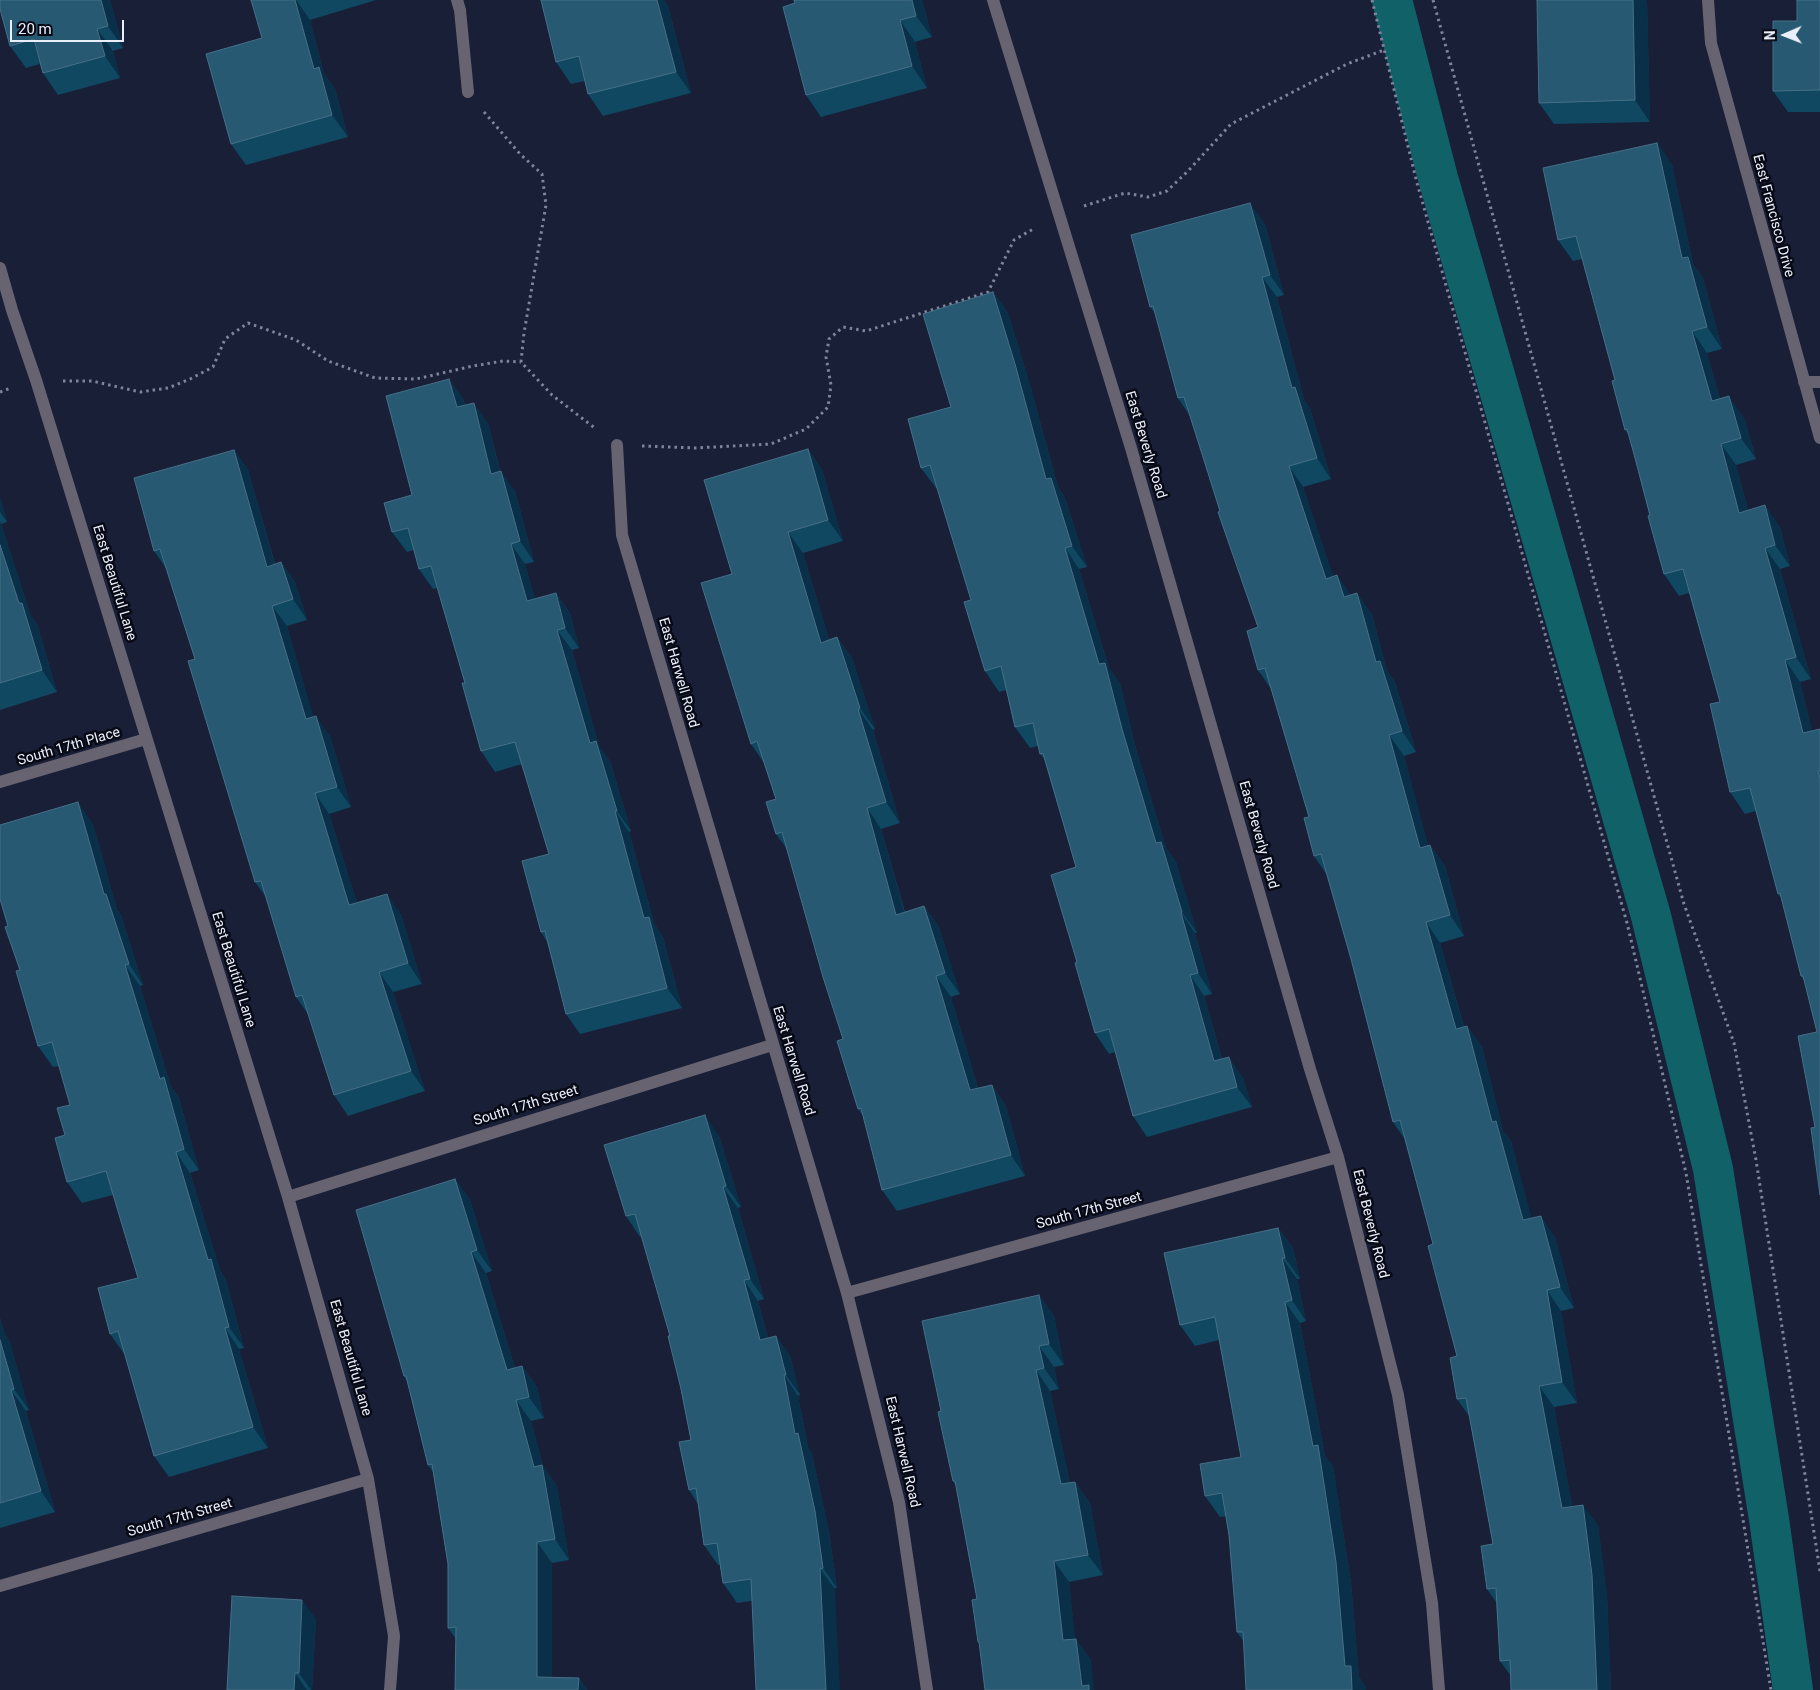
<!DOCTYPE html>
<style>
body{margin:0}
#map{position:relative;width:1820px;height:1690px;overflow:hidden;background:#181f37;font-family:Roboto,sans-serif}
canvas{display:block}
.north{position:absolute;left:1760px;top:10px;width:50px;height:50px;-webkit-text-stroke:4px #070a14;paint-order:stroke;rotate:269deg;font-size:14px;font-weight:700;line-height:20px;text-align:center;color:#eaeffd}
.north::after{content:'';display:block;margin:auto;width:18px;height:22px;background:#eaeffd;clip-path:polygon(50% 0,100% 100%,50% 72%,0 100%)}
.scale{position:absolute;left:10px;top:20px;width:114px;height:22px;box-sizing:border-box;border:2px solid #eaeffd;border-top:0;padding-left:6px;font-size:15px;line-height:18px;white-space:nowrap;color:#eaeffd;-webkit-text-stroke:4px #070a14;paint-order:stroke}
</style>
<div id="map">
<canvas width="1820" height="1690"></canvas>
<div class="north">N</div>
<div class="scale">20 m</div>
</div>
<script>
const c = document.querySelector('canvas').getContext('2d');
c.lineJoin = 'round';
const poly = rows => new Path2D(rows.map(r => 'M' + r).join(''));
function trace(path, color, width, dash) { c.strokeStyle = color; c.lineWidth = width; c.lineCap = dash ? 'butt' : 'round'; c.setLineDash(dash || []); c.stroke(path); }
function paint(path, color) { c.fillStyle = color; c.fill(path, 'evenodd'); }
function label(font, color, halo, rows, align = 'center') {
  c.font = font + ' Roboto,sans-serif'; c.lineWidth = 5; c.setLineDash([]); c.textBaseline = 'middle'; c.strokeStyle = halo; c.fillStyle = color; for (const [text, x, y, turn = 0] of rows) {
    c.save(); c.translate(x, y); c.rotate((+turn || 0) * Math.PI / 180); c.textAlign = isNaN(turn) ? turn : align; if (halo) c.strokeText(text, 0, 0); c.fillText(text, 0, 0); c.restore();
  }
}
const canal = poly([
 [1392,0,1438,178,1651,916,1713,1169,1769,1519,1793,1690]
]);
const path = poly([
 [1372,0,1417,183,1627,923,1686,1173,1771,1690],
 [1433,0,1684,904,1734,1043,1756,1160,1820,1571],
 [484,112,520,154,542,174,546,205,524,333,521,362,552,395,596,429],
 [1084,206,1125,193,1148,197,1167,191,1188,171,1231,124,1347,64,1384,50],
 [63,381,92,381,140,392,168,388,190,379,213,367,225,339,248,323,296,340,328,361,375,378,416,379,473,366,503,361,521,362],
 [0,392,11,388],
 [642,446,695,448,771,444,806,429,828,407,831,385,826,357,829,339,843,327,866,331,988,292,1014,240,1035,228]
]);
const minor = poly([
 [457,0,460,10,468,92],
 [993,0,1131,448,1310,1069,1338,1157,1398,1395,1432,1603,1439,1690],
 [1708,0,1711,43,1820,438],
 [0,268,12,310,36,380,288,1197,368,1479,394,1636,390,1690],
 [1804,382,1820,382],
 [617,445,622,535,847,1293,899,1502,927,1690],
 [0,782,146,739],
 [288,1197,772,1045],
 [847,1293,1338,1157],
 [0,1586,368,1479]
]);
const wall = poly([
 [0,0,110,0,123,48,113,51,120,78,58,95,43,73,40,64,26,68,10,46],
 [251,0,376,0,310,20,324,74,335,89,348,137,246,165,231,144,262,38],
 [541,0,664,0,668,6,691,93,603,116,588,94,585,81,571,84,556,62],
 [922,0,932,37,915,42,927,88,821,117,806,95],
 [1537,0,1647,0,1650,122,1554,124,1539,103],
 [1820,0,1820,112,1788,112,1773,91,1797,21],
 [1657,143,1672,165,1693,264,1703,278,1722,349,1707,353,1720,399,1744,418,1756,459,1736,465,1748,510,1780,527,1790,566,1780,569,1811,679,1800,682,1812,731,1820,729,1820,1195,1815,1127,1817,1032,1805,982,1801,976,1782,899,1778,894,1756,811,1745,814,1730,792,1720,702,1689,593,1679,596,1664,574,1635,458,1629,435,1625,430,1615,380,1582,259,1573,261,1558,240],
 [1265,224,1284,295,1277,297,1304,400,1310,408,1331,479,1303,487,1333,576,1351,595,1372,614,1387,671,1395,682,1416,752,1404,756,1428,846,1430,845,1445,866,1464,936,1440,943,1464,1027,1467,1026,1482,1047,1503,1131,1511,1141,1531,1218,1555,1237,1574,1308,1561,1311,1577,1403,1554,1407,1572,1506,1598,1525,1607,1596,1611,1690,1511,1690,1511,1676,1500,1661,1496,1602,1487,1589,1493,1544,1469,1416,1457,1399,1457,1356,1433,1244,1404,1138,1393,1122,1351,959,1327,875,1314,856,1309,817,1271,689,1258,670,1258,627,1220,511,1190,416,1178,398,1155,313,1150,307],
 [993,292,1008,313,1030,385,1058,487,1065,498,1087,567,1079,569,1109,668,1120,683,1136,749,1166,848,1176,862,1197,933,1195,933,1212,994,1204,996,1222,1059,1243,1078,1252,1107,1147,1137,1133,1116,1115,1052,1109,1054,1095,1033,1077,962,1076,867,1044,759,1040,754,1038,746,1030,748,1015,727,1006,690,999,692,985,671,971,600,937,488,936,488,921,468,951,407],
 [449,379,463,399,465,405,488,423,500,471,515,491,534,562,525,564,535,599,556,593,570,613,579,648,572,650,599,746,610,761,631,831,629,832,654,923,663,937,682,1008,580,1034,566,1014,547,942,541,932,549,854,522,764,495,772,481,751,465,683,437,588,433,589,419,569,414,550,407,552,392,532,412,495],
 [808,449,822,470,843,541,803,553,829,640,837,637,852,658,875,729,873,730,900,823,881,829,905,912,924,906,939,927,960,994,951,997,978,1088,992,1085,1006,1106,1025,1176,897,1211,882,1190,863,1116,858,1109,843,1039,787,849,776,834,776,799,764,763,751,744,732,574],
 [234,450,248,470,275,564,281,562,295,582,307,620,287,626,313,717,330,736,351,807,329,814,357,903,401,914,422,984,393,992,425,1091,348,1116,334,1095,308,1014,296,997,266,897,255,882,195,659,166,568,154,551],
 [0,497,7,522,1,524,31,616,37,624,57,692,0,710],
 [93,824,117,910,121,915,143,985,140,986,171,1087,179,1098,199,1170,190,1173,220,1270,226,1280,244,1348,239,1349,268,1448,169,1477,154,1456,125,1355,110,1334,138,1278,113,1195,82,1203,67,1182,65,1135,70,1105,59,1066,53,1067,38,1046,8,926],
 [719,1136,741,1207,738,1208,764,1299,758,1301,768,1338,776,1336,790,1356,800,1395,798,1396,808,1447,812,1454,829,1532,837,1588,737,1603,723,1583,720,1565,718,1565,704,1545,698,1504,689,1490,691,1440,670,1336,641,1236,640,1237,626,1216],
 [455,1179,470,1200,492,1271,486,1273,515,1368,522,1366,537,1387,544,1418,531,1421,543,1466,557,1486,569,1560,552,1563,552,1678,579,1678,587,1690,455,1690,456,1639,448,1628,448,1564,433,1472,428,1465,407,1381,404,1376],
 [1278,1228,1293,1248,1300,1279,1297,1279,1306,1321,1300,1323,1325,1456,1333,1466,1351,1583,1359,1677,1366,1687,1244,1642,1237,1632,1229,1535,1226,1516,1220,1517,1205,1496,1241,1457,1219,1340,1195,1346,1180,1325],
 [1039,1295,1054,1316,1064,1365,1054,1367,1059,1389,1050,1391,1070,1483,1075,1482,1090,1503,1103,1575,1069,1582,1075,1639,1091,1660,980,1645,978,1642,977,1599,956,1486,953,1481,941,1411],
 [0,1318,5,1334,9,1340,29,1410,26,1411,55,1512,0,1528],
 [316,1619,312,1690,227,1690]
]);
const shadedWall = poly([
 [101,0,110,0,123,48,108,26],
 [295,0,296,0,310,20,324,74,335,89,348,137,332,115,314,69],
 [657,0,664,0,668,6,691,93,676,72],
 [912,0,922,0,932,37,916,16],
 [1633,0,1647,0,1650,122,1635,100],
 [900,20,915,42,927,88,912,66],
 [97,29,113,51,120,78,105,56],
 [1657,143,1672,165,1693,264,1703,278,1722,349,1707,327,1682,258],
 [1250,203,1265,224,1284,295,1270,275],
 [1262,277,1277,297,1304,400,1310,408,1331,479,1317,458,1292,388],
 [993,292,1008,313,1030,385,1058,487,1065,498,1087,567,1072,546,1046,479],
 [1692,331,1707,353,1727,423,1712,401],
 [449,379,463,399,471,427,457,407],
 [1729,396,1744,418,1756,459,1741,438],
 [474,403,488,423,505,494,491,474],
 [1721,444,1736,465,1754,534,1739,513],
 [808,449,822,470,843,541,828,520],
 [234,450,248,470,281,587,267,567],
 [1289,466,1303,487,1341,599,1326,579],
 [501,471,515,491,534,562,520,541],
 [0,497,7,522,0,512],
 [1765,505,1780,527,1790,566,1775,545],
 [0,522,1,524,31,616,37,624,57,692,42,670,19,603,0,545],
 [788,532,803,553,836,664,821,643],
 [511,544,525,564,542,621,527,601],
 [1065,548,1079,569,1109,668,1120,683,1136,749,1166,848,1176,862,1197,933,1182,912,1156,843,1099,664],
 [1765,548,1780,569,1811,679,1796,657],
 [281,562,295,582,307,620,293,599],
 [1337,575,1352,596,1344,597],
 [556,593,570,613,579,648,565,628],
 [1357,593,1372,614,1387,671,1395,682,1416,752,1402,731,1376,662],
 [272,606,287,626,320,739,306,719],
 [557,630,572,650,599,746,610,761,631,831,617,811,590,743],
 [837,637,852,658,875,729,860,708],
 [1785,660,1800,682,1818,754,1803,733],
 [858,709,873,730,900,823,886,802],
 [316,716,330,736,351,807,337,787],
 [1389,735,1404,756,1435,869,1420,848],
 [315,793,329,814,364,925,349,905],
 [78,802,93,824,117,910,121,915,143,985,129,964,104,894],
 [867,808,881,829,911,936,896,915],
 [615,811,629,832,654,923,663,937,682,1008,667,988,644,918],
 [1430,845,1445,866,1464,936,1450,915],
 [387,894,401,914,422,984,408,963],
 [924,906,939,927,960,994,945,973],
 [1181,913,1195,933,1212,994,1198,973],
 [1426,922,1440,943,1470,1050,1456,1029],
 [125,965,140,986,171,1087,179,1098,199,1170,184,1149,160,1079],
 [379,972,393,992,425,1091,411,1071],
 [1190,975,1204,996,1228,1082,1214,1061],
 [936,976,951,997,985,1112,970,1090],
 [1467,1026,1482,1047,1503,1131,1511,1141,1538,1241,1523,1220,1492,1122],
 [1229,1057,1243,1078,1252,1107,1237,1087],
 [992,1085,1006,1106,1025,1176,1011,1155],
 [705,1115,719,1136,741,1207,726,1186],
 [176,1152,190,1173,220,1270,226,1280,244,1348,229,1327],
 [455,1179,470,1200,492,1271,477,1250],
 [723,1187,738,1208,764,1299,750,1279],
 [1541,1216,1555,1237,1574,1308,1560,1287],
 [1278,1228,1293,1248,1300,1279,1285,1258],
 [471,1252,486,1273,522,1391,507,1370],
 [1282,1258,1297,1279,1306,1321,1292,1300],
 [744,1280,758,1301,774,1360,760,1340],
 [1547,1290,1561,1311,1577,1403,1562,1382],
 [1039,1295,1054,1316,1064,1365,1049,1344],
 [1285,1302,1300,1323,1325,1456,1333,1466,1351,1583,1359,1677,1366,1687,1366,1690,1352,1690,1345,1666,1313,1446],
 [0,1318,5,1334,9,1340,29,1410,14,1389,0,1340],
 [225,1328,239,1349,268,1448,253,1427],
 [776,1336,790,1356,800,1395,786,1375],
 [1039,1346,1054,1367,1059,1389,1044,1368],
 [522,1366,537,1387,544,1418,529,1397],
 [1036,1370,1050,1391,1075,1505,1061,1484],
 [784,1375,798,1396,808,1447,812,1454,829,1532,837,1588,823,1568,795,1434],
 [1539,1386,1554,1407,1576,1528,1562,1508],
 [11,1390,26,1411,55,1512,41,1491],
 [516,1400,531,1421,543,1466,557,1486,569,1560,555,1539,534,1467],
 [1075,1482,1090,1503,1103,1575,1088,1555],
 [1583,1505,1598,1525,1607,1596,1611,1690,1597,1690],
 [537,1542,552,1563,552,1690,537,1677],
 [1054,1561,1069,1582,1078,1661,1063,1640],
 [820,1569,835,1589,840,1690,826,1690],
 [302,1600,316,1619,312,1690,311,1690,299,1673],
 [1076,1639,1091,1660,1094,1690,1085,1690,1082,1686],
 [295,1673,307,1690,294,1690],
 [579,1678,587,1690,578,1690]
]);
const building = poly([
 [0,0,101,0,108,26,97,29,105,56,43,73,34,39,10,46,0,9,0,0],
 [251,0,295,0,314,69,319,67,332,115,231,144,206,54,262,38,251,0],
 [541,0,657,0,676,72,588,94,579,56,556,62,541,0],
 [794,0,912,0,916,16,900,20,912,66,806,95,783,7,795,3,794,0],
 [1537,0,1633,0,1635,100,1539,103,1537,0],
 [1797,0,1820,0,1820,90,1773,91,1773,21,1797,21,1797,0],
 [1657,143,1682,258,1688,257,1707,327,1692,331,1712,401,1729,396,1741,438,1721,444,1739,513,1765,505,1775,545,1765,548,1796,657,1785,660,1803,733,1820,729,1820,771,1818,771,1820,778,1820,1195,1811,1128,1815,1127,1798,1036,1817,1032,1803,976,1801,976,1780,893,1778,894,1750,788,1730,792,1710,704,1720,702,1683,569,1664,574,1648,516,1650,515,1635,458,1627,429,1625,430,1612,381,1615,380,1576,236,1558,240,1543,168,1657,143],
 [1250,203,1270,275,1262,277,1292,388,1295,387,1317,458,1289,466,1326,579,1337,575,1344,597,1357,593,1376,662,1380,661,1402,731,1389,735,1420,848,1430,845,1450,915,1426,922,1456,1029,1467,1026,1492,1122,1496,1121,1523,1220,1541,1216,1560,1287,1547,1290,1562,1382,1539,1386,1562,1508,1583,1505,1592,1575,1597,1690,1511,1690,1510,1660,1500,1661,1496,1588,1487,1589,1481,1546,1493,1544,1466,1398,1457,1399,1450,1358,1457,1356,1428,1246,1433,1244,1400,1120,1393,1122,1351,959,1321,854,1314,856,1304,818,1309,817,1265,668,1258,670,1247,631,1258,627,1218,512,1220,511,1184,397,1178,398,1153,306,1150,307,1131,235,1250,203],
 [993,292,1015,364,1046,479,1051,478,1072,546,1065,548,1099,664,1105,663,1122,729,1156,843,1161,842,1182,912,1181,913,1198,973,1190,975,1214,1061,1229,1057,1237,1087,1133,1116,1109,1029,1095,1033,1075,963,1077,962,1051,875,1076,867,1043,753,1040,754,1033,723,1015,727,1001,666,985,671,964,602,971,600,930,465,921,468,908,419,951,407,923,314,993,292],
 [449,379,457,407,474,403,491,474,501,471,520,541,511,544,527,601,556,593,565,628,557,630,590,743,596,741,617,811,615,811,644,918,649,917,667,988,566,1014,545,931,541,932,522,861,549,854,515,742,481,751,462,683,465,683,431,566,419,569,408,528,392,532,384,503,412,495,386,396,449,379],
 [808,449,828,520,788,532,821,643,837,637,860,708,858,709,886,802,867,808,896,915,924,906,945,973,936,976,970,1090,992,1085,1011,1155,882,1190,861,1108,858,1109,837,1041,843,1039,823,977,782,832,776,834,766,802,776,799,757,741,751,744,701,583,732,574,704,480,808,449],
 [234,450,267,567,281,562,293,599,272,606,306,719,316,716,337,787,315,793,349,905,387,894,408,963,379,972,411,1071,334,1095,302,995,296,997,261,881,255,882,188,661,195,659,160,549,154,551,134,478,234,450],
 [0,545,19,603,22,603,42,670,0,683,0,545],
 [78,802,104,894,106,894,129,964,125,965,160,1079,164,1077,184,1149,176,1152,208,1260,211,1259,229,1327,225,1328,253,1427,154,1456,118,1331,110,1334,98,1288,138,1278,106,1171,67,1182,55,1138,65,1135,57,1108,70,1105,52,1042,38,1046,16,971,20,970,5,927,8,926,0,899,0,825,78,802],
 [705,1115,726,1186,723,1187,750,1279,744,1280,760,1340,776,1336,786,1375,784,1375,795,1434,798,1433,815,1511,823,1568,820,1569,826,1690,756,1690,751,1579,723,1583,717,1543,704,1545,696,1488,689,1490,679,1442,691,1440,681,1389,668,1336,670,1336,635,1214,626,1216,604,1145,705,1115],
 [455,1179,477,1250,471,1252,507,1370,522,1366,529,1397,516,1400,534,1467,542,1465,555,1539,537,1542,537,1677,579,1678,578,1690,455,1690,456,1627,448,1628,448,1564,432,1464,428,1465,406,1376,404,1376,356,1210,455,1179],
 [1278,1228,1285,1258,1282,1258,1292,1300,1285,1302,1313,1446,1318,1445,1336,1562,1345,1666,1351,1666,1352,1690,1246,1690,1243,1632,1237,1632,1229,1535,1222,1493,1205,1496,1200,1464,1241,1457,1215,1317,1180,1325,1164,1253,1278,1228],
 [1039,1295,1049,1344,1039,1346,1044,1368,1036,1370,1061,1484,1075,1482,1088,1555,1054,1561,1063,1640,1076,1639,1082,1686,1089,1685,1089,1690,985,1690,979,1642,978,1642,972,1600,977,1599,955,1481,953,1481,938,1412,941,1411,922,1321,1039,1295],
 [0,1340,14,1389,11,1390,41,1491,0,1503,0,1340],
 [232,1596,302,1600,299,1673,295,1673,294,1690,227,1690,232,1596]
]);
const streetNames = [
 ["East Francisco Drive",1773,216,75],
 ["East Beverly Road",1145,445,73],
 ["East Beautiful Lane",114,583,73],
 ["East Harwell Road",678,673,74],
 ["South 17th Place",69,747,-16],
 ["East Beverly Road",1258,835,74],
 ["East Beautiful Lane",233,970,73],
 ["East Harwell Road",793,1061,73],
 ["South 17th Street",526,1106,-17],
 ["South 17th Street",1089,1211,-15],
 ["East Beverly Road",1370,1224,76],
 ["East Beautiful Lane",350,1358,74],
 ["East Harwell Road",902,1452,77],
 ["South 17th Street",180,1518,-16]
];
trace(canal, '#116268', 40);
trace(path, '#7f8598', 3, [2.5, 4]);
trace(minor, '#686370', 12);
paint(wall, '#104761');
paint(shadedWall, '#0a2f49');
paint(building, '#285972');
trace(building, '#467087', 1);
label('14px', '#eaeffd', '#070a14', streetNames);
</script>
